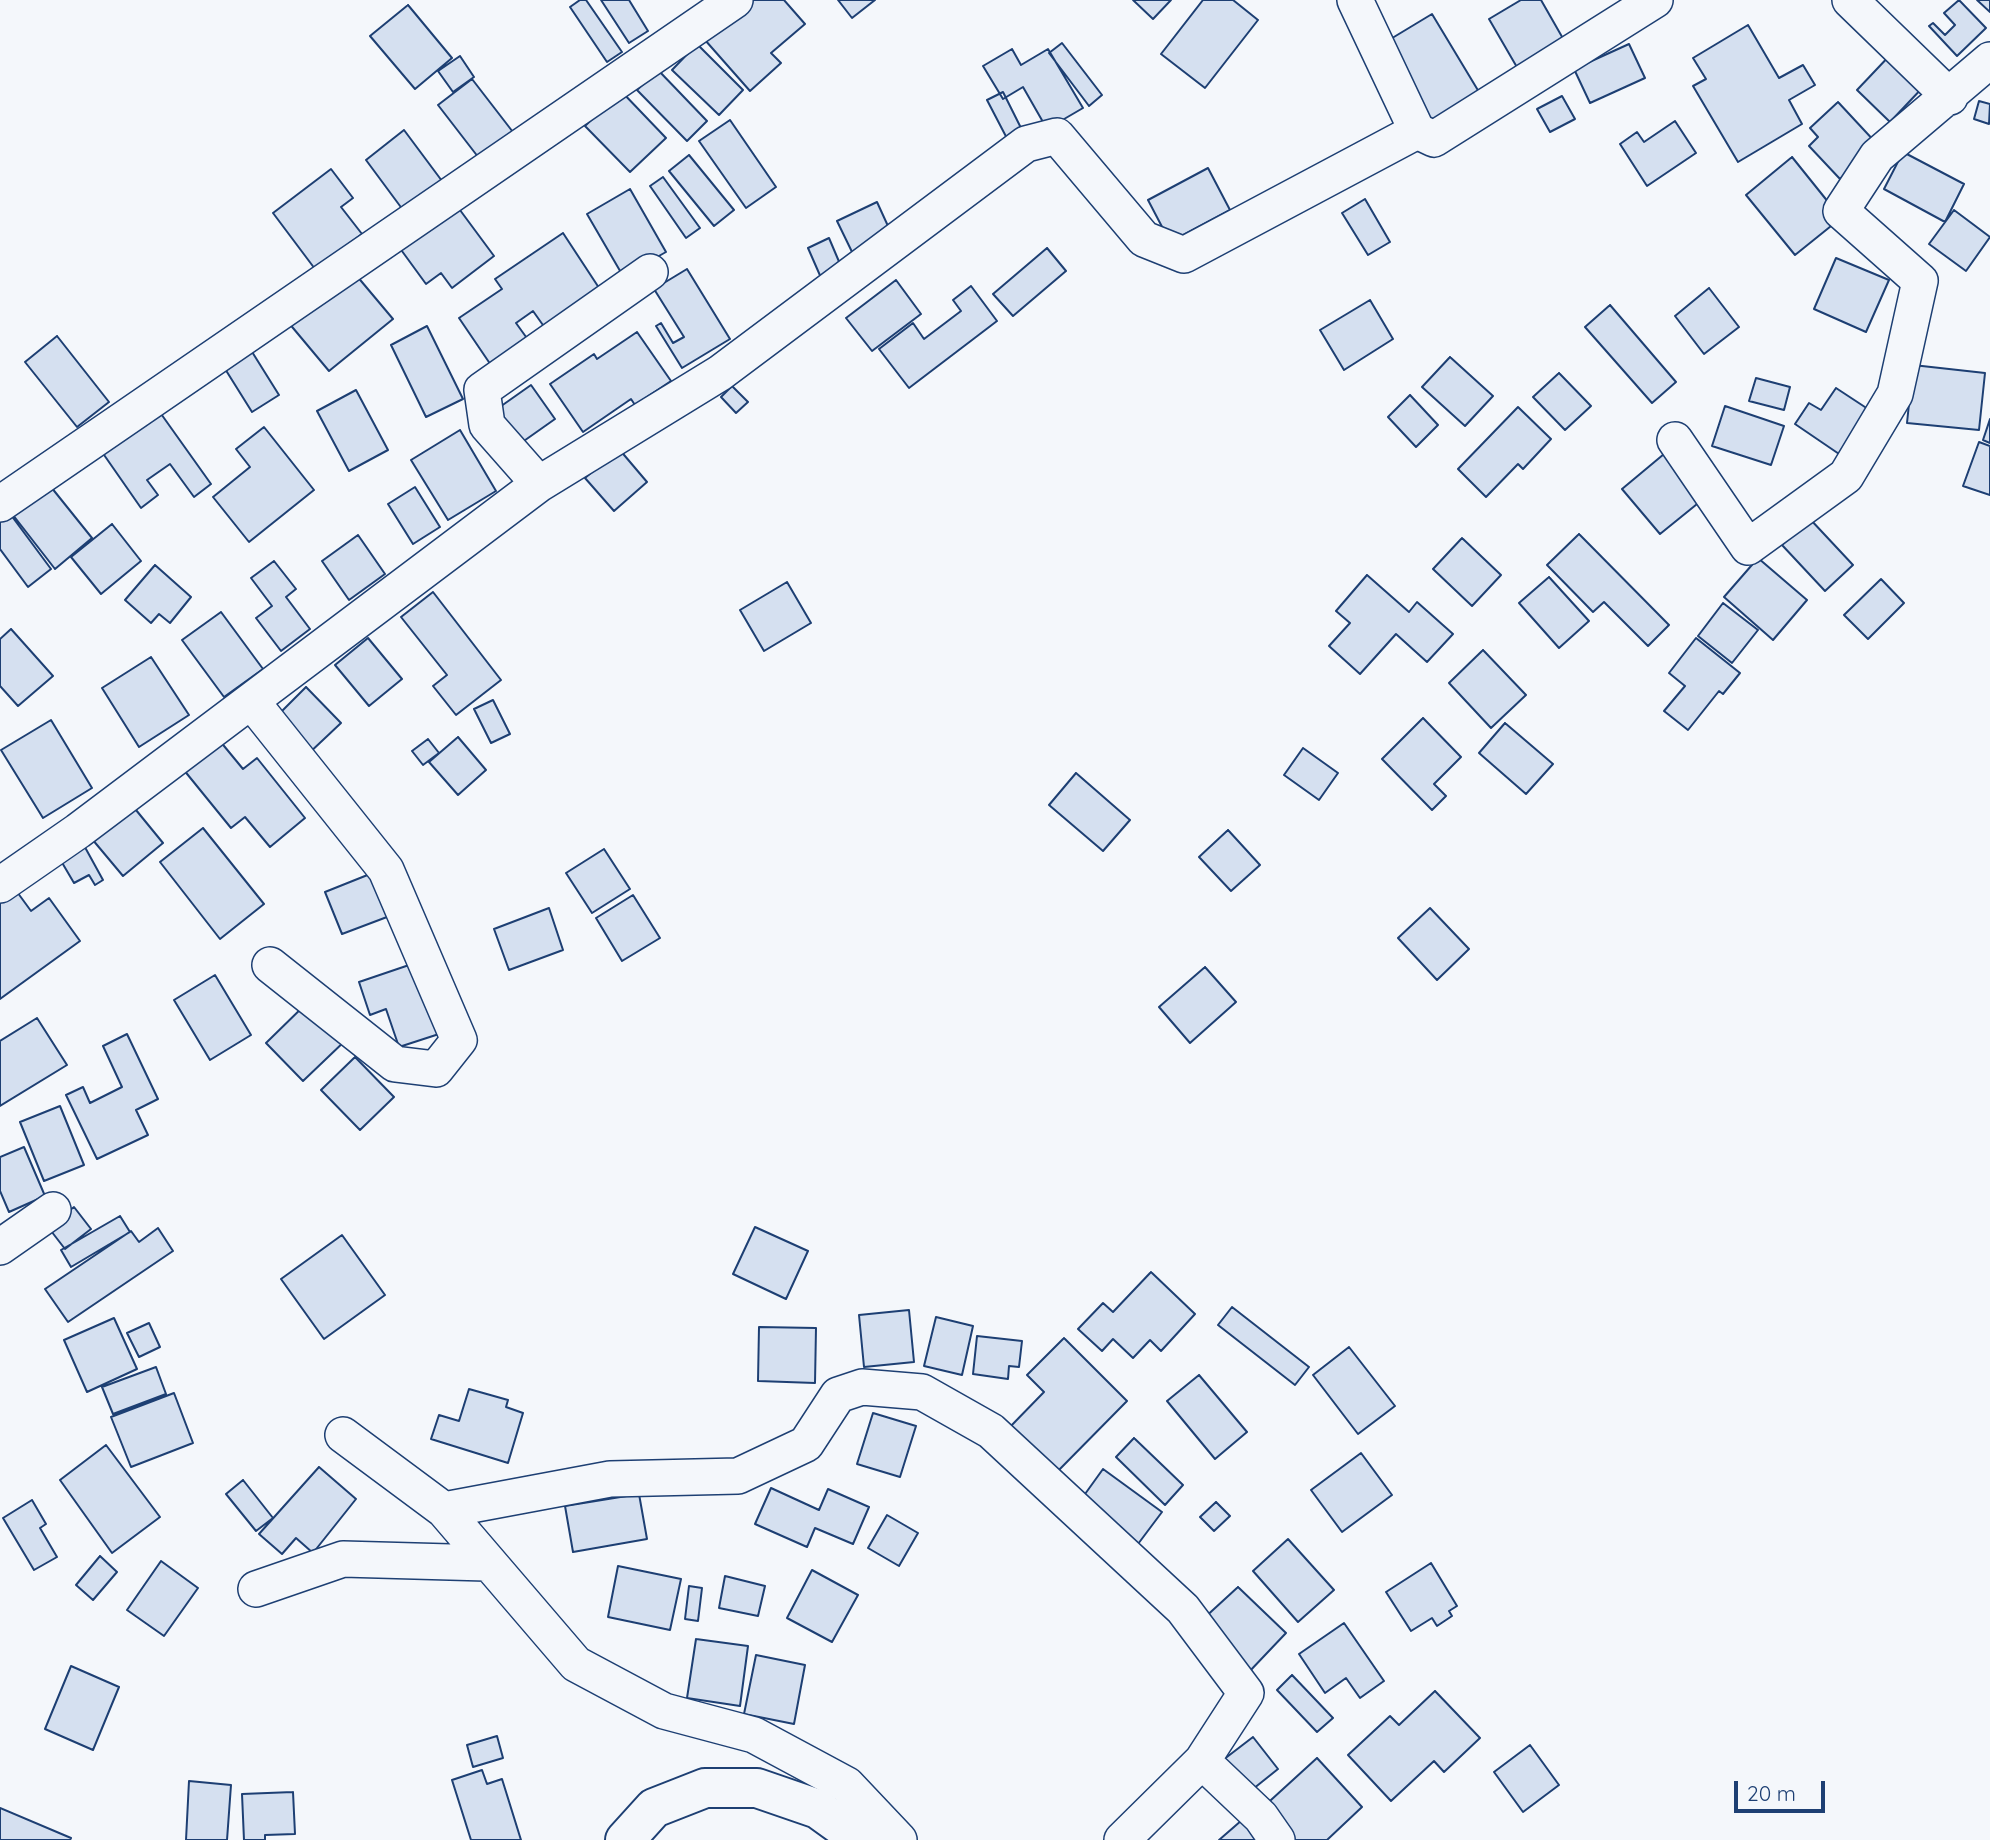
<!DOCTYPE html>
<style>
body{margin:0}
#map{position:relative;width:1990px;height:1840px;overflow:hidden;background:#f4f7fb;font-family:Quicksand,sans-serif}
canvas{display:block}
.scale{position:absolute;left:1734px;top:1781px;width:91px;height:32px;box-sizing:border-box;border:4px solid #1d3f73;border-top:0;padding-left:9px;font-size:21px;line-height:24px;white-space:nowrap;color:#1d3f73;-webkit-text-stroke:5px #f4f7fb;paint-order:stroke}
</style>
<div id="map">
<canvas width="1990" height="1840"></canvas>
<div class="scale">20 m</div>
</div>
<script>
const c = document.querySelector('canvas').getContext('2d');
c.lineJoin = 'round';
function paint(path, color) { c.fillStyle = color; c.fill(path, 'evenodd'); }
const poly = rows => new Path2D(rows.map(r => 'M' + r).join(''));
function trace(path, color, width, dash) { c.strokeStyle = color; c.lineWidth = width; c.lineCap = dash ? 'butt' : 'round'; c.setLineDash(dash || []); c.stroke(path); }
const building = poly([
 [580,0,586,0,622,52,607,62,570,7,580,0],
 [601,0,629,0,648,31,629,43,601,0],
 [751,0,784,0,805,24,771,53,781,63,750,91,705,40,751,0],
 [838,0,875,0,852,18,838,0],
 [1133,0,1171,0,1153,19,1133,0],
 [1203,0,1233,0,1258,20,1205,88,1161,54,1203,0],
 [1521,0,1541,0,1565,42,1518,69,1489,19,1521,0],
 [1959,0,1986,28,1957,56,1929,26,1933,23,1945,35,1955,25,1944,13,1959,0],
 [1977,0,1990,0,1990,12,1977,0],
 [408,5,452,58,415,89,370,36,408,5],
 [1432,14,1482,97,1429,129,1379,46,1432,14],
 [1748,25,1779,78,1803,65,1815,85,1789,100,1802,124,1738,162,1693,86,1706,79,1693,58,1748,25],
 [1062,43,1102,95,1089,106,1049,53,1062,43],
 [697,44,743,90,719,115,672,70,697,44],
 [1629,44,1645,78,1590,103,1574,69,1629,44],
 [1012,49,1021,65,1048,49,1083,108,1047,129,1023,87,1003,99,983,66,1012,49],
 [1893,52,1926,84,1890,122,1857,90,1893,52],
 [460,56,474,77,453,92,438,71,460,56],
 [658,70,707,121,687,141,637,90,658,70],
 [472,79,516,136,482,162,438,105,472,79],
 [621,91,666,138,630,172,585,126,621,91],
 [1003,92,1027,140,1012,148,987,100,1003,92],
 [1562,96,1575,119,1550,132,1537,109,1562,96],
 [1979,101,1990,104,1989,124,1974,119,1979,101],
 [1838,102,1877,144,1840,179,1809,146,1818,137,1810,128,1838,102],
 [730,120,776,187,746,208,699,141,730,120],
 [1675,121,1696,153,1647,186,1620,144,1637,132,1644,142,1675,121],
 [404,130,442,181,403,210,366,160,404,130],
 [1903,152,1964,184,1945,222,1884,189,1903,152],
 [689,155,734,210,714,226,669,171,689,155],
 [1792,157,1841,218,1795,255,1746,195,1792,157],
 [1208,168,1230,210,1170,242,1148,200,1208,168],
 [331,169,353,198,341,207,362,234,315,269,273,213,331,169],
 [663,177,700,228,686,238,650,186,663,177],
 [630,189,666,252,623,276,587,214,630,189],
 [1365,199,1390,242,1368,255,1342,213,1365,199],
 [877,202,893,237,854,256,837,221,877,202],
 [457,206,494,256,452,288,441,273,426,284,399,247,457,206],
 [1954,210,1990,237,1966,271,1929,244,1954,210],
 [563,233,605,297,550,335,533,311,516,323,534,348,497,374,459,318,502,289,495,279,563,233],
 [829,238,843,271,822,280,808,248,829,238],
 [1047,248,1066,271,1013,316,993,294,1047,248],
 [1836,258,1889,280,1866,332,1814,309,1836,258],
 [351,269,393,319,329,371,288,322,351,269],
 [687,269,730,339,682,368,656,326,661,323,673,343,684,337,654,289,687,269],
 [896,280,921,314,872,351,846,318,896,280],
 [971,286,997,321,909,388,879,349,913,323,924,339,961,311,953,300,971,286],
 [1709,288,1739,327,1704,354,1675,316,1709,288],
 [1370,300,1393,339,1344,370,1320,330,1370,300],
 [1610,305,1676,382,1652,403,1585,327,1610,305],
 [427,326,463,399,426,417,391,345,427,326],
 [637,332,671,381,635,405,631,399,583,432,550,384,594,354,597,359,637,332],
 [57,336,109,402,77,427,25,362,57,336],
 [249,347,279,395,252,412,222,364,249,347],
 [1450,357,1493,396,1465,426,1422,387,1450,357],
 [1913,365,1985,373,1979,430,1907,423,1913,365],
 [1559,373,1591,406,1565,430,1533,397,1559,373],
 [1756,378,1790,387,1784,410,1749,401,1756,378],
 [531,385,555,419,521,443,497,409,531,385],
 [732,386,748,402,736,413,721,397,732,386],
 [1836,388,1871,411,1842,456,1795,424,1809,403,1821,410,1836,388],
 [356,390,388,450,349,471,317,411,356,390],
 [1410,395,1438,425,1416,447,1388,417,1410,395],
 [1725,406,1784,426,1771,465,1712,446,1725,406],
 [1518,407,1551,439,1523,469,1518,464,1486,497,1458,469,1518,407],
 [159,411,211,484,194,497,170,464,147,480,158,495,141,508,102,452,159,411],
 [1990,419,1990,443,1983,440,1990,419],
 [264,427,314,490,249,542,213,497,250,467,236,449,264,427],
 [460,430,496,491,448,520,411,460,460,430],
 [1979,442,1990,446,1990,495,1963,486,1979,442],
 [619,449,647,482,614,511,585,478,619,449],
 [1664,454,1702,500,1660,534,1622,489,1664,454],
 [43,477,92,538,55,569,6,506,43,477],
 [415,487,440,527,413,544,388,504,415,487],
 [5,507,51,569,28,587,0,549,0,510,5,507],
 [1810,519,1853,565,1825,591,1782,545,1810,519],
 [112,524,141,561,101,594,71,557,112,524],
 [1579,534,1669,625,1648,646,1604,602,1593,612,1547,565,1579,534],
 [358,535,385,574,349,600,322,561,358,535],
 [1462,538,1501,575,1472,606,1433,569,1462,538],
 [1758,558,1807,600,1773,640,1724,597,1758,558],
 [274,561,296,589,286,597,310,629,281,651,256,618,272,606,251,578,274,561],
 [155,565,191,597,170,623,159,614,151,623,125,600,155,565],
 [1367,575,1409,612,1417,602,1453,634,1427,662,1396,634,1360,674,1329,646,1350,623,1336,611,1367,575],
 [1549,577,1589,621,1559,648,1519,603,1549,577],
 [1881,579,1904,603,1868,639,1844,615,1881,579],
 [787,582,811,623,764,651,740,610,787,582],
 [433,592,501,680,456,715,433,686,447,675,401,617,433,592],
 [1723,603,1758,630,1732,663,1698,636,1723,603],
 [221,612,263,669,224,697,182,640,221,612],
 [11,629,53,676,18,706,0,686,0,639,11,629],
 [368,638,402,679,369,706,335,665,368,638],
 [1696,638,1740,673,1723,694,1719,691,1688,730,1664,711,1685,686,1669,673,1696,638],
 [1483,650,1526,695,1491,728,1449,683,1483,650],
 [151,657,189,715,139,747,102,688,151,657],
 [306,687,341,723,306,756,272,721,306,687],
 [493,700,510,734,491,743,474,709,493,700],
 [1423,718,1461,757,1434,784,1446,796,1432,810,1382,759,1423,718],
 [51,720,92,788,43,818,1,750,51,720],
 [1505,723,1553,764,1526,794,1479,753,1505,723],
 [215,735,243,769,257,758,305,818,270,847,245,817,231,828,179,764,215,735],
 [458,737,486,770,458,795,429,762,458,737],
 [428,739,439,753,423,765,412,751,428,739],
 [1303,748,1338,773,1319,800,1284,775,1303,748],
 [1076,773,1130,820,1103,851,1049,805,1076,773],
 [127,799,163,843,123,876,87,833,127,799],
 [203,828,264,904,220,939,160,862,203,828],
 [1228,830,1260,865,1231,891,1199,857,1228,830],
 [81,840,103,880,95,885,89,875,74,883,57,854,81,840],
 [604,849,630,889,592,913,566,873,604,849],
 [370,874,387,917,342,934,325,892,370,874],
 [12,885,31,911,49,898,80,941,0,999,0,894,12,885],
 [633,895,660,938,622,961,596,918,633,895],
 [549,908,563,950,509,970,494,929,549,908],
 [1430,908,1469,949,1437,980,1398,938,1430,908],
 [415,963,439,1034,399,1047,386,1009,370,1015,359,982,415,963],
 [1205,967,1236,1002,1190,1043,1159,1007,1205,967],
 [215,975,251,1035,210,1060,174,1000,215,975],
 [311,999,348,1038,303,1081,266,1043,311,999],
 [37,1018,67,1065,0,1106,0,1041,37,1018],
 [127,1034,158,1099,136,1110,148,1135,97,1159,66,1095,83,1087,90,1103,122,1087,103,1046,127,1034],
 [355,1057,394,1097,360,1130,321,1090,355,1057],
 [60,1106,84,1165,44,1181,20,1122,60,1106],
 [24,1147,45,1196,9,1212,0,1191,0,1157,24,1147],
 [74,1207,91,1229,65,1249,48,1227,74,1207],
 [120,1216,130,1232,71,1267,61,1250,120,1216],
 [755,1227,808,1251,786,1299,733,1274,755,1227],
 [158,1228,173,1251,68,1322,45,1289,131,1231,139,1242,158,1228],
 [342,1235,385,1295,324,1339,281,1279,342,1235],
 [1151,1272,1195,1314,1161,1351,1150,1340,1133,1358,1113,1339,1102,1351,1078,1329,1103,1303,1113,1312,1151,1272],
 [1232,1307,1309,1367,1295,1385,1218,1325,1232,1307],
 [909,1310,914,1362,864,1367,859,1315,909,1310],
 [936,1317,973,1326,962,1375,924,1366,936,1317],
 [114,1318,137,1369,87,1392,64,1340,114,1318],
 [149,1323,160,1347,139,1357,127,1333,149,1323],
 [759,1327,816,1328,815,1383,758,1381,759,1327],
 [977,1336,1022,1341,1019,1367,1009,1366,1008,1379,973,1374,977,1336],
 [1064,1338,1127,1401,1054,1475,1008,1429,1044,1392,1027,1375,1064,1338],
 [1349,1347,1395,1406,1358,1434,1313,1375,1349,1347],
 [156,1367,166,1394,113,1414,102,1387,156,1367],
 [1199,1375,1247,1432,1215,1459,1167,1401,1199,1375],
 [469,1389,508,1400,506,1407,523,1413,508,1463,431,1439,439,1415,459,1421,469,1389],
 [174,1393,193,1443,131,1467,111,1417,174,1393],
 [873,1413,916,1426,900,1477,857,1464,873,1413],
 [1134,1438,1183,1485,1165,1505,1116,1457,1134,1438],
 [106,1445,160,1517,112,1553,60,1480,106,1445],
 [1361,1453,1392,1495,1342,1532,1311,1490,1361,1453],
 [319,1467,356,1499,313,1553,296,1538,282,1554,259,1534,319,1467],
 [1103,1469,1162,1512,1138,1544,1080,1501,1103,1469],
 [243,1480,273,1518,256,1531,226,1494,243,1480],
 [771,1488,819,1510,828,1489,869,1507,853,1544,815,1528,807,1547,755,1524,771,1488],
 [639,1494,647,1539,573,1552,565,1506,639,1494],
 [32,1500,46,1524,40,1528,57,1557,34,1570,3,1518,32,1500],
 [1216,1502,1230,1516,1214,1531,1200,1517,1216,1502],
 [887,1515,918,1533,899,1566,868,1548,887,1515],
 [1288,1539,1334,1590,1298,1622,1253,1571,1288,1539],
 [100,1556,117,1572,93,1600,76,1585,100,1556],
 [161,1561,198,1588,164,1636,127,1610,161,1561],
 [1431,1563,1457,1606,1449,1611,1452,1616,1437,1626,1432,1618,1411,1631,1386,1592,1431,1563],
 [618,1566,681,1579,670,1630,608,1617,618,1566],
 [812,1570,858,1595,832,1642,787,1618,812,1570],
 [725,1576,765,1586,758,1616,719,1608,725,1576],
 [689,1586,702,1588,698,1621,685,1619,689,1586],
 [1238,1587,1286,1633,1248,1673,1202,1620,1238,1587],
 [1344,1623,1384,1681,1360,1698,1346,1678,1325,1693,1299,1654,1344,1623],
 [696,1639,748,1646,740,1706,687,1698,696,1639],
 [756,1655,805,1665,794,1724,744,1714,756,1655],
 [71,1666,119,1687,93,1750,45,1729,71,1666],
 [1292,1675,1333,1718,1317,1732,1277,1690,1292,1675],
 [1435,1691,1480,1738,1444,1772,1434,1761,1391,1801,1348,1755,1390,1716,1399,1725,1435,1691],
 [497,1736,503,1758,473,1767,467,1745,497,1736],
 [1253,1737,1278,1769,1248,1793,1223,1760,1253,1737],
 [1530,1745,1559,1785,1523,1812,1494,1772,1530,1745],
 [1317,1758,1362,1807,1327,1840,1287,1840,1260,1810,1317,1758],
 [482,1770,487,1784,502,1779,521,1840,471,1840,452,1780,482,1770],
 [189,1781,231,1785,227,1840,186,1840,189,1781],
 [293,1792,295,1834,265,1835,265,1840,244,1840,242,1794,293,1792],
 [0,1808,71,1838,70,1840,0,1840,0,1808],
 [1242,1820,1259,1840,1219,1840,1242,1820]
]);
const minor = poly([
 [1355,0,1417,131,1434,139,1655,0],
 [1850,0,1950,97],
 [1675,440,1748,547,1846,476,1895,394,1920,281,1841,211,1877,156,1990,60],
 [539,484,487,425,482,390,650,272],
 [0,504,735,0],
 [252,702,386,870,459,1040,436,1069,395,1064,270,965],
 [0,885,78,831,539,484,720,373,1026,144,1057,136,1144,239,1184,255,1417,131],
 [0,1247,53,1210],
 [343,1435,444,1510,576,1664,664,1711,754,1735,847,1785,899,1840],
 [444,1510,610,1479,738,1476,806,1444,838,1395,862,1387,922,1392,991,1431,1183,1609,1246,1693,1202,1761,1122,1840],
 [256,1589,343,1559,486,1563],
 [1202,1761,1261,1817,1277,1840]
]);
const major = poly([
 [625,1840,654,1808,705,1788,757,1788,818,1809,861,1840]
]);
paint(building, '#d5e0f0');
trace(building, '#1d3f73', 2);
trace(minor, '#1d3f73', 38);
trace(major, '#1d3f73', 42);
trace(minor, '#f4f7fb', 35);
trace(major, '#f4f7fb', 38);
</script>
